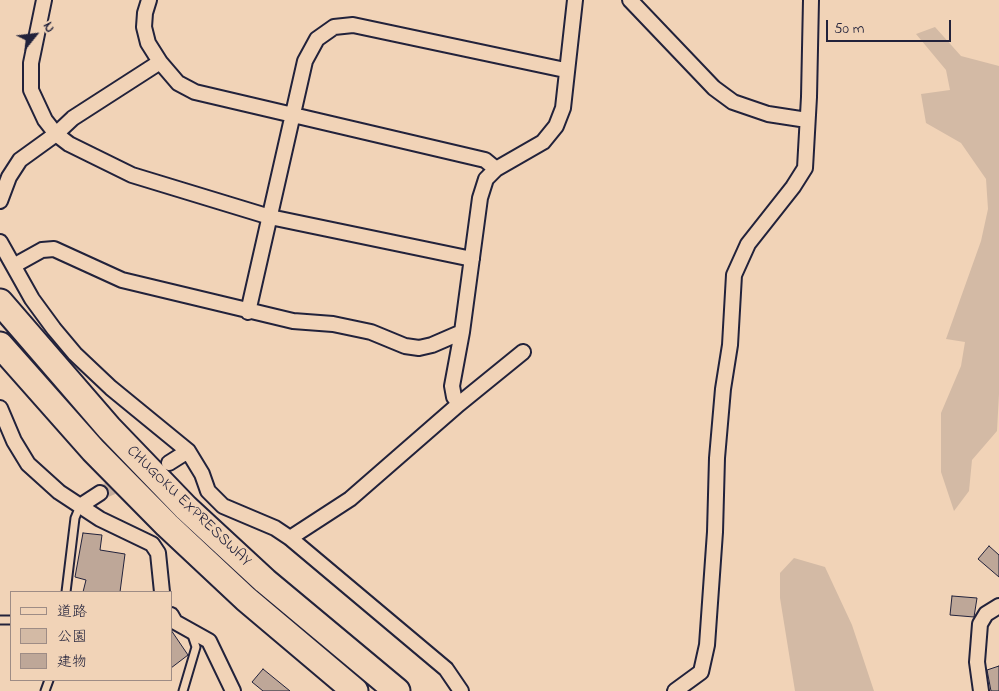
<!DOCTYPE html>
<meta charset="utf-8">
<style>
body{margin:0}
#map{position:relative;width:999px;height:691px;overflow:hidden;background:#f1d3b7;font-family:"Indie Flower","Klee One",sans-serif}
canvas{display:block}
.legend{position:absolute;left:10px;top:591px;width:162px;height:90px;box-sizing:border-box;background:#f1d3b7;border:1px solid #9e8c85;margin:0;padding:6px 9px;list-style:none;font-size:15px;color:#22223b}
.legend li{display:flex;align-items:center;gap:10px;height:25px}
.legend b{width:25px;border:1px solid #9e8c85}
.north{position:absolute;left:10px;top:10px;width:50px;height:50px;-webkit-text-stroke:4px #f1d3b7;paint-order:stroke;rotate:61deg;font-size:14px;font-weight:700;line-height:20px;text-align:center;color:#22223b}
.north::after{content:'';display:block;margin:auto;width:18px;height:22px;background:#22223b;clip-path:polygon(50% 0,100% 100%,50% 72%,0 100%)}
.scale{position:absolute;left:826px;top:20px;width:125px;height:22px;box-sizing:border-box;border:2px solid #22223b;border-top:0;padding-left:6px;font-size:15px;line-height:18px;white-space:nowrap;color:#22223b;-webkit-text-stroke:4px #f1d3b7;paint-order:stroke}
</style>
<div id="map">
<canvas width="999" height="691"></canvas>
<ul class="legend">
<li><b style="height:6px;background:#f1d3b7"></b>道路</li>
<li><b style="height:14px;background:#d3baa5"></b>公園</li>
<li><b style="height:14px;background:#bea798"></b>建物</li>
</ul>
<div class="north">N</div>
<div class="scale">50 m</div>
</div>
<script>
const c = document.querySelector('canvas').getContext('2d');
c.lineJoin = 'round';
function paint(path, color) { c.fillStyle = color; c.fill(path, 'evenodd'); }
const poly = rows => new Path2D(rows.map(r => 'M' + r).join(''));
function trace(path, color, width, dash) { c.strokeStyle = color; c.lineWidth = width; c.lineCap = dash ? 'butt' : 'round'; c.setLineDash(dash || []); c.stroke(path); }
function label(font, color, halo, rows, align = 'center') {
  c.font = font + ' "Indie Flower",sans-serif'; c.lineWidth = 4; c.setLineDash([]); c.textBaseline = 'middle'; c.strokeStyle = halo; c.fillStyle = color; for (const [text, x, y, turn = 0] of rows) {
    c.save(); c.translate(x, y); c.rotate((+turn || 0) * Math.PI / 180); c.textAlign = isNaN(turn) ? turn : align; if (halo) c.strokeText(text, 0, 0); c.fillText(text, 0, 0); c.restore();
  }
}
const green = poly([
 [935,27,961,56,999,66,999,394,997,431,972,460,969,491,954,511,941,472,941,413,961,366,965,342,946,339,981,241,988,209,986,179,961,143,926,123,921,94,950,90,946,70,916,34],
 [794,558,825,567,852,625,874,691,795,691,780,598,780,573]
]);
const building = poly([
 [83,533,102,535,100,550,125,554,120,592,83,592,86,580,75,577,83,533],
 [989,546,999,555,999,577,978,559,989,546],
 [952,596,977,598,974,617,950,615,952,596],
 [171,630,188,655,171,668,171,630],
 [999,666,999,691,991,691,987,670,999,666],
 [263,669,290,691,263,691,252,682,263,669]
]);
const streetTunnel = poly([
 [100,493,129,480]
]);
const lane = poly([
 [66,592,75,518,80,506],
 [0,620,11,620],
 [45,691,49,680],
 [183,691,196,647,191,632]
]);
const street = poly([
 [44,0,31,63,31,90,45,120,56,134,69,144,132,175,270,217,472,259],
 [149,0,145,13,144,27,148,43,160,62,178,83,195,92,485,160,496,169],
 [630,0,714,88,733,102,768,114,807,120],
 [0,201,9,177,20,160,56,134,73,118,160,62],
 [0,242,32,299,54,329,75,354,111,388,188,451,202,474,208,491,223,506,275,528,290,538,446,669,461,691],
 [15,265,42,250,54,249,122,280,293,321,333,324,371,332,405,346,419,348,432,345,462,332],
 [248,312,305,61,317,39,334,27,353,25,565,70],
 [459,404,454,397,452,386,462,332,480,198,486,179,496,169,543,142,556,126,563,108,575,0],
 [0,408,14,441,28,464,59,492,100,519,152,544,158,553,162,592],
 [169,463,188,451],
 [80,506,100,493],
 [290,538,350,499,459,404,523,352],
 [171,615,175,622,209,641,233,691],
 [675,691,701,672,707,645,715,532,717,458,723,389,730,345,734,275,748,244,793,187,805,168,809,97,811,0],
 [981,691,977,662,980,624,986,614,999,606]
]);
const highway = poly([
 [0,302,109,428,186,508,265,581,397,691],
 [0,345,93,450,167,525,246,599,355,691]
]);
const streetNames = [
 ["CHUGOKU EXPRESSWAY",188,507,44]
];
paint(green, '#d3baa5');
paint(building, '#bea798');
trace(building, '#22223b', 1);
trace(streetTunnel, '#c8b09e', 14, [14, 7]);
trace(lane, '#22223b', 11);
trace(street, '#22223b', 18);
trace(highway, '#22223b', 29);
trace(lane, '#f1d3b7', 7);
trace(street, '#f1d3b7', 14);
trace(highway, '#f1d3b7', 25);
label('16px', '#22223b', '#f1d3b7', streetNames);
</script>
